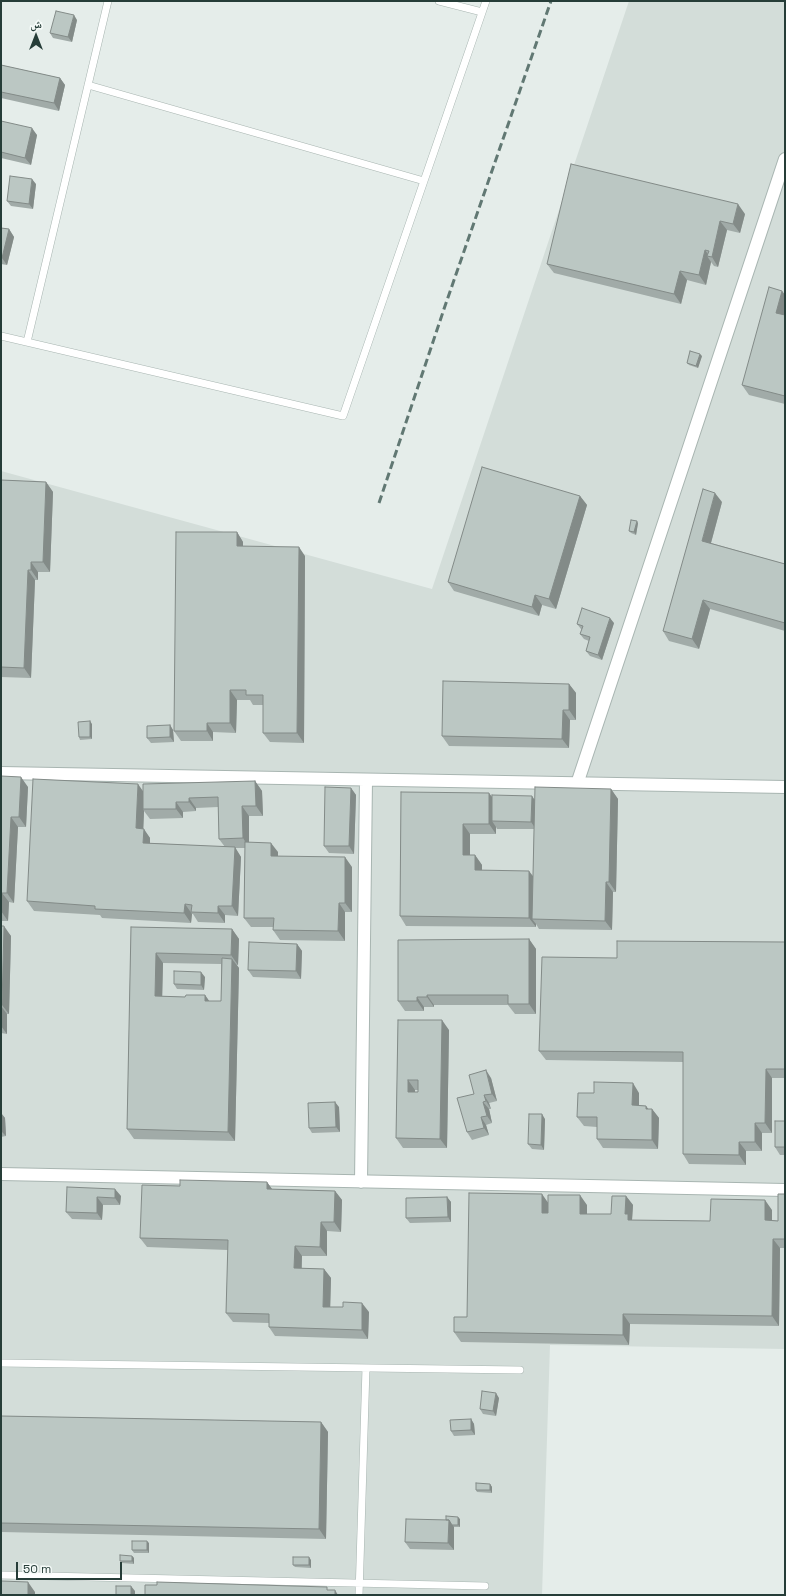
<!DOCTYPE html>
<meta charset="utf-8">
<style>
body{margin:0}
#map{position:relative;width:786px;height:1596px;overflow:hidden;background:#e5edea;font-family:"Space Grotesk","Noto Naskh Arabic",sans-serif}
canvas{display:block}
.frame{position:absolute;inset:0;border:2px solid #263d38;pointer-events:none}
.north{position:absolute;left:16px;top:16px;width:40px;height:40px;-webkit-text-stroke:3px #f5faf8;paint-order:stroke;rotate:0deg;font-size:11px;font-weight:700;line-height:16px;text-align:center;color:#263d38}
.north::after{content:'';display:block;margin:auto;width:14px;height:18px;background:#263d38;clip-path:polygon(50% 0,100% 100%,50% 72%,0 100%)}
.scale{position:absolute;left:16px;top:1562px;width:106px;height:18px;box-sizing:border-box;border:2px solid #263d38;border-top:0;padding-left:5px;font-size:12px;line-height:14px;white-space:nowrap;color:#263d38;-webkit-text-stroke:3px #f5faf8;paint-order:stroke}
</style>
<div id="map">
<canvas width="786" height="1596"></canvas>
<div class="frame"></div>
<div class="north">ش</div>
<div class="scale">50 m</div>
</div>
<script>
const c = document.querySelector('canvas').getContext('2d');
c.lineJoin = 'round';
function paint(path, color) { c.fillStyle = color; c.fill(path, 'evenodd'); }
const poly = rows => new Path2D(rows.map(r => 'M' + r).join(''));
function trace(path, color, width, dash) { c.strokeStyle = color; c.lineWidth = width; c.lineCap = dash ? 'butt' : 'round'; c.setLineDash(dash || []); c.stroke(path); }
const built = poly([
 [629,1,785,1,785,1349,550,1345,542,1595,1,1595,1,471,432,589]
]);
const lane = poly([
 [439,1,482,12],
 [88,85,424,181],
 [1,336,343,416,486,1],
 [27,342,108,1],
 [1,1363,520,1370],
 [1,1575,485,1586],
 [359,1595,366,1368]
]);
const street = poly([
 [1,773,785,787],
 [577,784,785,159],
 [1,1174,785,1190],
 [361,1182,366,780]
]);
const rail = poly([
 [379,503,445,306,551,1]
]);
const wall = poly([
 [77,20,72,42,53,38,50,33],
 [1,65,60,78,65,85,59,111,1,98],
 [1,121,37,135,31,165,1,158],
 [36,184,33,209,11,206,7,201],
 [745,214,740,233,727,230,718,267,714,266,711,262,706,285,687,280,681,304,554,273,547,264],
 [1,228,9,229,14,237,7,265,1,264],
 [782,291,785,295,785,404,749,395,742,385],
 [702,356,698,368,689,365,687,363],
 [1,480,46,482,53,492,50,572,38,572,38,580,35,580,31,678,1,677],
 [580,496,587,505,556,609,542,605,539,616,454,591,448,582],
 [722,502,711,543,785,564,785,631,710,609,699,649,669,641,663,631],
 [638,523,636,535,631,533,629,531],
 [237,532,243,542,243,546,305,556,304,743,270,742,263,733,263,705,253,705,250,700,237,700,236,733,213,732,213,741,181,741,174,731],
 [614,623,602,660,590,656,586,651,589,641,584,639,580,634,582,630,581,629,577,624],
 [569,684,576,693,576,720,570,720,569,748,449,746,442,736],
 [92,724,92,739,80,740,79,737],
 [170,725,173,730,174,742,151,743,147,738],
 [1,776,28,787,26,827,18,827,14,903,9,902,8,921,1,921],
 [255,781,262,791,263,816,249,816,249,842,278,852,278,856,352,867,352,912,345,912,345,941,280,940,273,930,273,927,251,927,244,918,245,848,235,848,241,857,238,916,225,915,225,923,198,922,193,914,192,914,191,923,102,918,100,915,34,911,27,901,143,791],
 [218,807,219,839,225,847,150,843,150,838,143,829,144,811,150,819,183,818,183,812,196,811,196,808],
 [351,788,356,795,354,854,329,853,324,846],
 [611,789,618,799,616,892,613,892,612,930,539,929,536,924,536,927,406,926,400,916,401,792,534,799],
 [496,827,497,829,534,829,533,876,482,870,482,865,475,855,470,855,470,834,496,834],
 [1,926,11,936,9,1014,7,1014,7,1034,1,1033],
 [131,927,232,929,239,939,238,965,237,965,239,968,235,1141,134,1139,127,1129],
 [163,963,221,964,221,1001,209,1001,205,995,185,997,162,996],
 [529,939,536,949,536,1014,515,1014,508,1005,434,1005,434,1007,424,1007,424,1011,405,1011,398,1001],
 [785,942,785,1078,772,1078,772,1133,762,1133,762,1151,746,1151,746,1165,689,1164,683,1154,683,1062,546,1060,539,1051,617,958],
 [297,944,302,951,301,979,253,977,248,970],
 [205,977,204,990,177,989,174,984],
 [398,1020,449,1030,447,1148,403,1148,396,1138],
 [415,1090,418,1090,418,1092,415,1092],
 [491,1078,497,1101,489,1103,491,1109,489,1109,492,1123,486,1125,489,1135,472,1140,467,1132,474,1094],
 [639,1093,639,1105,646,1106,648,1109,652,1109,659,1118,658,1149,603,1148,597,1139,597,1127,584,1126,577,1117],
 [339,1107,340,1132,312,1133,309,1128],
 [1,1113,5,1118,6,1136,1,1137],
 [545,1119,544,1150,532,1149,528,1144],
 [785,1121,785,1155,780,1155,775,1147],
 [267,1182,272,1189,335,1191,342,1200,341,1232,327,1231,327,1256,302,1256,302,1268,324,1269,331,1278,330,1307,369,1312,368,1339,275,1336,269,1327,269,1323,233,1322,226,1313,228,1250,147,1247,140,1238,180,1186],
 [67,1187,121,1196,120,1205,103,1205,102,1220,72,1219,66,1212],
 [785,1194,785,1248,780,1248,779,1326,630,1324,629,1345,461,1342,454,1332,467,1317,548,1202,587,1205,587,1214,611,1214,626,1196,633,1205,632,1220,710,1221,772,1210,772,1220,778,1221],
 [447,1197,451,1202,451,1222,410,1223,406,1218],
 [499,1398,496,1416,483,1414,480,1409],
 [1,1416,321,1422,328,1432,326,1539,1,1532],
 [471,1419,474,1424,475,1435,454,1436,451,1431],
 [490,1484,492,1487,492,1493,477,1492,476,1490],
 [460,1519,460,1527,454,1527,454,1550,410,1549,405,1542,446,1520],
 [149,1543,149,1553,134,1553,132,1550],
 [132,1556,134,1558,134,1564,122,1563,120,1561],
 [311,1560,311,1568,295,1567,293,1565]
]);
const shadedWall = poly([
 [74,15,77,20,72,42,68,37],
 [60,78,65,85,59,111,54,103],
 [32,128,37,135,31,165,25,158],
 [32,179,36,184,33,209,29,204],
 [738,204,745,214,740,233,733,224],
 [720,221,727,230,718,267,712,257],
 [9,229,14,237,7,265,2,258],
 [705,250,710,257,707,256,711,262,706,285,699,275],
 [680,271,687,280,681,304,674,294],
 [782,291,785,295,785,314,783,323,776,313],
 [700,354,702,356,698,368,696,366],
 [46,482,53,492,50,572,43,562],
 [715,493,722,502,709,550,702,541],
 [580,496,587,505,556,609,549,599],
 [637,521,638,523,636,535,634,532],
 [237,532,243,542,243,556,237,546],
 [299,547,305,556,304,743,297,733],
 [31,562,38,572,38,580,31,570],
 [28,570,35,580,31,678,24,668],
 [535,595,542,605,539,616,532,607],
 [703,600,710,609,699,649,692,639],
 [610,618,614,623,602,660,598,655],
 [569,684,576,693,576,720,569,710],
 [230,690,237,700,236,733,230,723],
 [563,710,570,720,569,748,562,739],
 [90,721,92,724,92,739,90,737],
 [207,723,213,732,213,741,207,731],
 [170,725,173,730,174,742,170,737],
 [21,777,28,787,26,827,19,817],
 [255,781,262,791,263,816,256,806],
 [138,784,145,794,143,809,144,811,143,838,136,828],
 [351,788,356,795,354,854,349,846],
 [611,789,618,799,616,892,609,882],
 [489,793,496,802,492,821,496,827,496,834,489,824],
 [532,796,537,803,536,829,531,822],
 [189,798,196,808,196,811,189,802],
 [176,802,183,812,183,818,176,809],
 [242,806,249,816,249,848,243,838],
 [11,817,18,827,14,903,7,893],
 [463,824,470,834,470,864,463,855],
 [144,829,150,838,150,852,143,843],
 [271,843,278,852,278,866,271,856],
 [235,847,241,857,238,916,232,906],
 [475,855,482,865,482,880,475,870],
 [345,857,352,867,352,912,345,903],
 [529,871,536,880,532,919,536,924,536,927,529,918],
 [606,882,613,892,612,930,605,921],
 [2,893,9,902,8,921,1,911],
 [339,903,345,912,345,941,338,931],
 [185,904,192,914,191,923,184,913],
 [218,906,225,915,225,923,218,913],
 [4,926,11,936,9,1014,2,1005],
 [232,929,239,939,238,965,231,955],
 [529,939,536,949,536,1014,529,1004],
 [297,944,302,951,301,979,296,971],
 [156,953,163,963,162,1006,155,996],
 [232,959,239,968,235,1141,228,1132],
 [201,972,205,977,204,990,201,985],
 [205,995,212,1005,205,1001],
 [427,995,434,1005,434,1007,427,997],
 [417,997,424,1007,424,1011,417,1001],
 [1,1006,7,1014,7,1034,1,1026],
 [442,1020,449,1030,447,1148,440,1139],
 [766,1069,772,1078,772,1133,765,1123],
 [486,1070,491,1078,497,1101,492,1094],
 [408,1080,415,1090,415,1102,408,1092],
 [633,1083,639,1093,639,1115,632,1105],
 [484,1095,489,1103,491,1109,486,1101],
 [335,1102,339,1107,340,1132,336,1127],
 [483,1102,489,1109,492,1123,487,1116],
 [646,1106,652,1114,652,1109,659,1118,658,1149,652,1140,646,1109],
 [1,1113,5,1118,6,1136,2,1132],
 [542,1114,545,1119,544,1150,541,1145],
 [481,1117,486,1125,489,1135,484,1128],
 [755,1123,762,1133,762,1151,755,1142],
 [739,1142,746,1151,746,1165,739,1155],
 [267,1182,274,1192,267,1189],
 [115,1189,121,1196,120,1205,115,1198],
 [335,1191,342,1200,341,1232,334,1222],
 [542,1194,549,1204,548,1223,542,1213],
 [580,1195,587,1205,587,1224,580,1214],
 [626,1196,633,1205,632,1220,628,1220,625,1214],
 [97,1197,103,1205,102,1220,97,1213],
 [447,1197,451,1202,451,1222,448,1217],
 [765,1200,772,1210,772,1230,765,1220],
 [321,1222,327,1231,327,1256,320,1247],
 [773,1239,780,1248,779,1326,772,1316],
 [295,1246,302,1256,301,1277,294,1268],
 [324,1269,331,1278,330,1316,323,1307],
 [362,1303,369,1312,368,1339,362,1330],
 [623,1314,630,1324,629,1345,623,1335],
 [496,1393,499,1398,496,1416,493,1411],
 [471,1419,474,1424,475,1435,471,1430],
 [321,1422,328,1432,326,1539,319,1529],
 [490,1484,492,1487,492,1493,490,1490],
 [458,1517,460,1519,460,1527,458,1525],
 [449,1520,454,1527,454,1550,448,1543],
 [147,1541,149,1543,149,1553,147,1550],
 [132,1556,134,1558,134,1564,132,1561],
 [309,1557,311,1560,311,1568,309,1565],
 [28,1582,35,1592,35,1595,28,1595],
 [131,1586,135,1591,135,1595,131,1595],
 [335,1590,338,1595,335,1595]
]);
const building = poly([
 [56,11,74,15,68,37,50,33,56,11],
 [1,65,60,78,54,103,1,92,1,65],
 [1,121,32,128,25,158,1,152,1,121],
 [571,164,738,204,733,224,720,221,712,257,707,256,709,251,705,250,699,275,680,271,674,294,547,264,571,164],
 [10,176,32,179,29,204,7,201,10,176],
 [1,228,9,229,2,258,1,258,1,228],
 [769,287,782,291,776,313,785,315,785,396,742,385,769,287],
 [690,351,700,354,696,366,687,363,690,351],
 [482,467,580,496,549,599,535,595,532,607,448,582,482,467],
 [1,480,46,482,43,562,31,562,31,570,28,570,24,668,1,667,1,480],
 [703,489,715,493,702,541,785,564,785,623,703,600,692,639,663,631,703,489],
 [631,520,637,521,634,532,629,531,631,520],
 [176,532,237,532,237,546,299,547,297,733,263,733,263,695,246,695,246,690,230,690,230,723,207,723,207,731,174,731,176,532],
 [582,608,610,618,598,655,586,651,590,637,580,634,583,626,577,624,582,608],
 [443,681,569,684,569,710,563,710,562,739,442,736,443,681],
 [90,721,90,737,79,737,78,722,90,721],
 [170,725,170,737,147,738,147,726,170,725],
 [1,776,21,777,19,817,11,817,7,893,2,893,1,908,1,776],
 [33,779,138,784,136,828,144,829,143,843,235,847,232,906,218,906,218,913,191,912,192,905,185,904,184,913,95,909,95,906,27,901,33,779],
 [255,781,256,806,242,806,243,838,219,839,218,797,189,798,189,802,176,802,176,809,143,809,143,784,255,781],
 [325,787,351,788,349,846,324,846,325,787],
 [535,787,611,789,609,882,606,882,605,921,532,919,535,787],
 [401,792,489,793,489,824,463,824,463,855,475,855,475,870,529,871,529,918,400,916,401,792],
 [492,795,532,796,531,822,492,821,492,795],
 [245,842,271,843,271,856,345,857,345,903,339,903,338,931,273,930,274,918,244,918,245,842],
 [1,926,4,926,2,1005,1,1005,1,926],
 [131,927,232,929,231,955,156,953,155,996,185,997,186,995,205,995,205,1001,221,1001,222,958,232,959,228,1132,127,1129,131,927],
 [529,939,529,1004,508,1004,508,995,427,995,427,997,417,997,417,1001,398,1001,398,940,529,939],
 [617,941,785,942,785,1069,766,1069,765,1123,755,1123,755,1142,739,1142,739,1155,683,1154,683,1052,539,1051,542,957,617,958,617,941],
 [249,942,297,944,296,971,248,970,249,942],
 [174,971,201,972,201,985,174,984,174,971],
 [398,1020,442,1020,440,1139,396,1138,398,1020],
 [408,1080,418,1080,418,1092,408,1092,408,1080],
 [486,1070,492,1094,484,1095,486,1101,483,1102,487,1116,481,1117,484,1128,467,1132,457,1098,474,1094,469,1075,486,1070],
 [594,1082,633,1083,632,1105,646,1106,646,1109,652,1109,652,1140,597,1139,597,1117,577,1117,578,1093,594,1093,594,1082],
 [335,1102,336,1127,309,1128,308,1103,335,1102],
 [1,1113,2,1132,1,1132,1,1113],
 [529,1114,542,1114,541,1145,528,1144,529,1114],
 [775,1121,785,1121,785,1147,775,1147,775,1121],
 [180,1180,267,1182,267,1189,335,1191,334,1222,321,1222,320,1247,295,1246,294,1268,324,1269,323,1307,343,1307,343,1302,362,1303,362,1330,269,1327,269,1314,226,1313,228,1240,140,1238,142,1185,180,1186,180,1180],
 [67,1187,115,1189,115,1198,97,1197,97,1213,66,1212,67,1187],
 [469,1193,542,1194,542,1213,548,1213,548,1195,580,1195,580,1214,611,1214,612,1196,626,1196,625,1214,628,1214,628,1220,710,1221,711,1199,765,1200,765,1220,778,1221,778,1194,785,1194,785,1239,773,1239,772,1316,623,1314,623,1335,454,1332,454,1317,467,1317,469,1193],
 [447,1197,448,1217,406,1218,406,1198,447,1197],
 [482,1391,496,1393,493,1411,480,1409,482,1391],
 [1,1416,321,1422,319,1529,1,1523,1,1416],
 [471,1419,471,1430,451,1431,450,1420,471,1419],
 [476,1483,490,1484,490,1490,476,1490,476,1483],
 [446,1516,458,1517,458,1525,452,1525,449,1520,446,1520,446,1516],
 [406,1519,449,1520,448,1543,405,1542,406,1519],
 [132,1541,147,1541,147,1550,132,1550,132,1541],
 [120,1555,132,1556,132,1561,120,1561,120,1555],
 [293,1557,309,1557,309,1565,293,1565,293,1557],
 [1,1581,28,1582,28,1595,1,1595,1,1581],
 [157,1582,327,1587,327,1590,335,1590,335,1595,145,1595,145,1585,157,1585,157,1582],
 [116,1586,131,1586,131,1595,116,1595,116,1586]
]);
paint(built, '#d3ddd9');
trace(lane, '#a8b5b1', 8);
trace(street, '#a8b5b1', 14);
trace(lane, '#fff', 7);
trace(street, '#fff', 12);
trace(rail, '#617873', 3, [8, 4]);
paint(wall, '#a1aba8');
paint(shadedWall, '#838b88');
paint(building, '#bbc7c3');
trace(building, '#838b88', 1);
</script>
